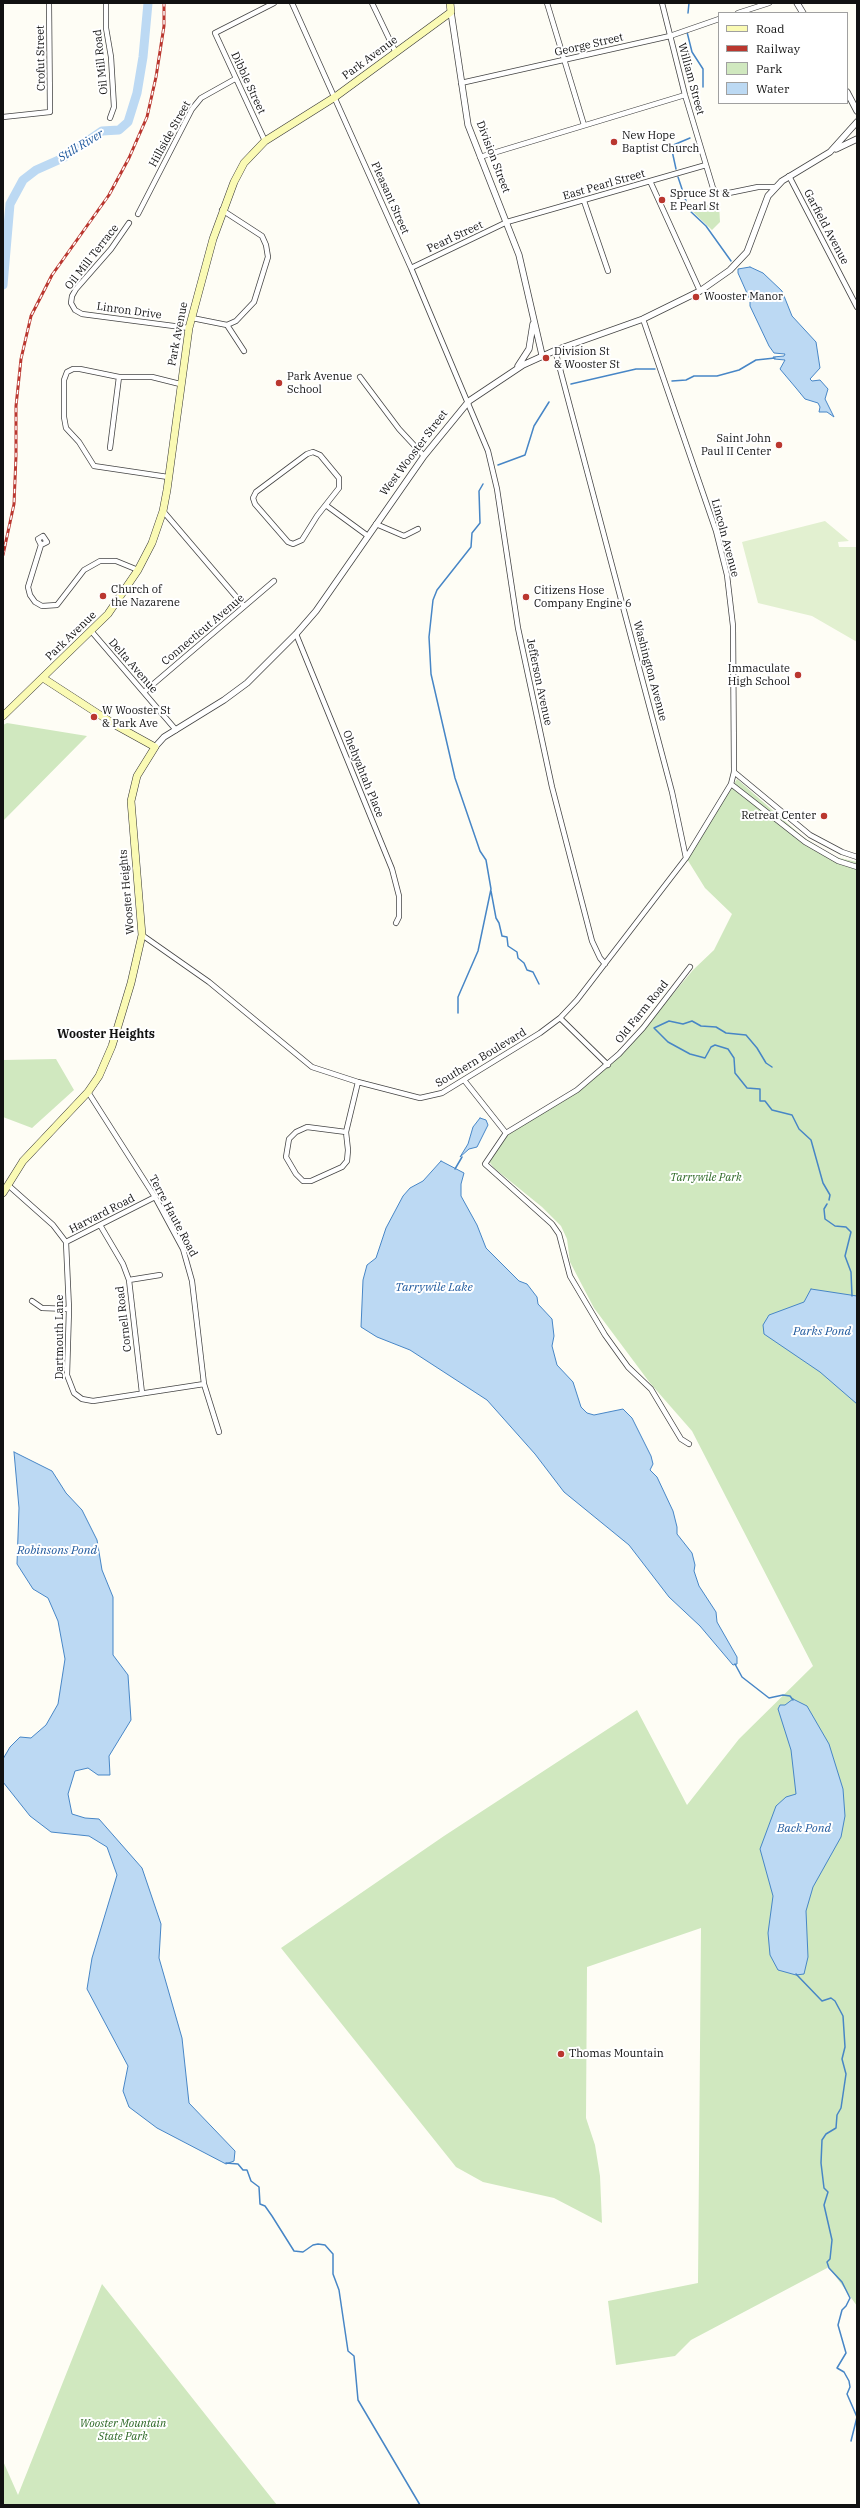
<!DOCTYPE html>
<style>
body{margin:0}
#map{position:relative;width:860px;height:2508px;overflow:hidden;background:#fefdf5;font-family:"IBM Plex Serif",serif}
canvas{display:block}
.frame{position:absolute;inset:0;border:4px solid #111;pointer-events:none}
.legend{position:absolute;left:718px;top:12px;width:130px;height:92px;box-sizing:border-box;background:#fff;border:1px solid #a0a0a0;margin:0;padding:5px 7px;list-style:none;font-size:12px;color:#111}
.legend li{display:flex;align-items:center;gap:8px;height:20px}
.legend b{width:20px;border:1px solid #a0a0a0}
</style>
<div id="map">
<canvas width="860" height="2508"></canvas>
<div class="frame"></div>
<ul class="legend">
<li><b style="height:5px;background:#fafab4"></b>Road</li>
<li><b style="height:5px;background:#ba372f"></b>Railway</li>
<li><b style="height:11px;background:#d0e8bf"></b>Park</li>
<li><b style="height:11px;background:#bcd9f3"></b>Water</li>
</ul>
</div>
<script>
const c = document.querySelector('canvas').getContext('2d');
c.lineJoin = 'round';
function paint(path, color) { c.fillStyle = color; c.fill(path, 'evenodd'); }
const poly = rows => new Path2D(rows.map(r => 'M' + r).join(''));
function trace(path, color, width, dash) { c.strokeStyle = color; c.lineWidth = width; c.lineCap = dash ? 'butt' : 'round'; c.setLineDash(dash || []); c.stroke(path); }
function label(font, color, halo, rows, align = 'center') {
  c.font = font + ' "IBM Plex Serif",serif'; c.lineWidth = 4; c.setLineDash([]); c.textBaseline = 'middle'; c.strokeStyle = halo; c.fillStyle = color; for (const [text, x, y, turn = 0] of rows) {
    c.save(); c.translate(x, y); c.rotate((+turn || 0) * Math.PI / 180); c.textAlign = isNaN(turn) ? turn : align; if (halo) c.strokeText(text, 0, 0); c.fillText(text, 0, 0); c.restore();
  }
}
const green = poly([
 [714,203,719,204,720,222,712,230,691,210],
 [7,723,87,736,3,821,3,725],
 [737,779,803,837,835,857,857,862,857,2306,829,2267,691,2340,675,2356,616,2365,608,2301,698,2283,701,1928,587,1967,586,2118,595,2145,600,2176,602,2223,554,2198,483,2182,456,2167,281,1948,444,1836,637,1710,687,1805,739,1739,813,1666,692,1431,650,1383,594,1308,570,1262,567,1239,561,1226,542,1207,494,1168,488,1160,508,1131,559,1103,605,1065,646,1026,693,970,714,950,732,914,705,888,687,859],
 [56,1059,74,1090,32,1128,3,1117,3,1060],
 [102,2284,277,2505,3,2505,3,2461,18,2495]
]);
const pitch = poly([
 [825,521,849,541,838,542,839,547,857,547,857,642,812,616,758,603,742,542]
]);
const water = poly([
 [750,267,763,273,782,291,792,316,816,342,820,368,810,379,812,381,820,380,828,389,825,399,834,417,827,412,819,412,820,407,818,403,805,399,796,388,780,369,785,360,774,359,773,357,784,356,785,354,774,353,769,346,750,306,750,300,738,273,738,269,750,267],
 [480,1118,486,1120,488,1125,477,1147,469,1149,460,1157,468,1144,473,1127,480,1118],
 [441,1161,464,1173,461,1184,461,1196,477,1225,486,1248,519,1281,527,1284,537,1297,538,1304,552,1319,554,1336,552,1346,557,1365,573,1382,581,1407,587,1413,594,1415,623,1409,632,1418,651,1456,653,1464,650,1470,657,1477,673,1511,677,1527,677,1534,692,1553,695,1565,694,1571,699,1586,716,1612,717,1622,737,1657,737,1664,733,1665,700,1626,669,1597,629,1545,564,1492,535,1454,487,1400,410,1350,377,1337,361,1327,363,1280,367,1265,376,1258,386,1228,403,1196,410,1188,423,1181,441,1161],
 [811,1289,857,1296,857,1404,820,1372,764,1334,763,1325,769,1315,804,1302,811,1289],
 [14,1452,52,1471,66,1493,82,1510,97,1540,102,1570,113,1597,113,1655,128,1675,131,1720,109,1756,110,1775,98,1775,88,1768,75,1771,68,1794,72,1814,85,1818,99,1819,142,1868,161,1924,159,1958,182,2038,189,2103,235,2151,234,2161,226,2164,157,2128,129,2107,123,2091,128,2066,87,1989,92,1958,117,1875,107,1847,89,1836,51,1832,30,1816,3,1782,3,1759,10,1747,20,1737,31,1738,46,1725,58,1704,65,1659,58,1621,48,1598,33,1589,17,1564,19,1508,14,1452],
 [793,1699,807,1706,829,1744,843,1789,845,1816,841,1837,813,1887,806,1911,808,1957,804,1974,796,1975,778,1970,770,1955,768,1933,773,1896,760,1849,776,1806,786,1797,796,1794,791,1750,778,1709,780,1705,785,1705,793,1699]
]);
const stream = poly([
 [688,13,689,3],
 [687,32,692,52,703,69,703,87],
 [676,169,671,146,690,138],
 [678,177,689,210,706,226,731,261],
 [672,381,686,380,694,376,717,376,739,370,756,360,775,358],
 [571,384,636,369,655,369],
 [498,465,525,455,534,426,549,402],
 [491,891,496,918,499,923,502,936,507,937,508,946,517,952,518,958,524,963,527,970,533,972,539,984],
 [458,1013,458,997,478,951,491,889,486,860,480,851,455,778,431,674,429,637,433,600,437,590,471,547,472,533,480,523,479,491,483,484],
 [772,1067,766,1063,757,1048,746,1035,726,1033,716,1027,701,1026,692,1021,683,1024,669,1021,654,1028,668,1042,690,1054,705,1058,711,1047,715,1045,728,1049,734,1058,735,1073,747,1088,760,1089,760,1101,765,1101,772,1110,792,1115,799,1129,811,1140,823,1183,830,1195,829,1200],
 [455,1169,462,1157],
 [827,1204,824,1209,825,1219,835,1226,846,1227,851,1232,845,1256,851,1272,852,1296],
 [735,1664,742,1677,769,1698,783,1695,790,1696,793,1700],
 [796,1974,822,2001,831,1998,835,2001,843,2016,845,2047,842,2059,846,2074,841,2108,837,2115,836,2128,826,2134,822,2140,821,2163,824,2188,828,2192,824,2205,832,2240,830,2259,827,2262,829,2268,842,2282,850,2298,846,2306,842,2310,838,2325,846,2353,837,2368,844,2372,849,2381,850,2387,847,2394,857,2417,851,2441],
 [226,2163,238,2164,243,2170,247,2170,251,2181,259,2187,260,2204,265,2206,272,2216,294,2251,303,2252,313,2245,318,2244,325,2245,333,2254,333,2274,339,2290,348,2351,354,2356,358,2400,420,2505]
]);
const river = poly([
 [3,285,10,204,23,180,36,170,63,158,102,131,119,130,128,122,137,93,143,57,148,3]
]);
const minor = poly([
 [106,3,106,28,111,57,114,107,110,118],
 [292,3,411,268,488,451,497,489,518,628,552,787,592,941,600,958,605,964],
 [372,3,396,53],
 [547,3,584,125],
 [662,3,685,95,713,188,717,193,724,194,758,187,776,187],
 [738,13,769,3],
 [461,83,670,36,719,19],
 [3,117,50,112,49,3],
 [265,141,215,33,274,3],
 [480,157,685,95],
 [789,176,857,307],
 [650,181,700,291],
 [584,201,608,271],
 [222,210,262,236,266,245,268,257,254,302,236,321,227,325],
 [138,214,192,109,201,98,235,79],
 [129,223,111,249,76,289,72,296,71,303,75,310,82,314,189,328],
 [411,268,507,222,706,165],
 [192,318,227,325,244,351],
 [555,350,672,792,686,858],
 [360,377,399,429,424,456],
 [110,448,119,377],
 [313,452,320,455,339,478,339,488,317,516,302,540,293,544,288,542,255,504,253,498,256,492,307,454,313,452],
 [168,477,94,466,79,442,66,428,64,417,64,380,67,372,73,369,80,369,119,377,152,377,180,384],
 [327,506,368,536],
 [163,511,244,606],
 [376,524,404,536,418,529],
 [41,545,38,539,43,536,47,542,41,545,28,587,30,595,35,602,42,606,57,605,84,570,100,561,116,561,138,570],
 [92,632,176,730],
 [296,634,392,869,399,896,399,917,396,923],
 [144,692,274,581],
 [734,772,810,835,842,852,857,857],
 [731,784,805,842,838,861,857,867],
 [142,935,209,982,312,1067,358,1082,420,1098,442,1093,540,1033,560,1018,577,1000,686,858,731,784,734,772,733,626,727,575,716,531,643,319],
 [560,1018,608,1065],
 [464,1080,506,1133],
 [88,1092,155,1197,183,1249,192,1281,204,1384,219,1432],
 [307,1127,346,1132,348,1150,347,1161,342,1167,311,1181,303,1181,296,1174,286,1157,289,1139,296,1132,307,1127],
 [346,1132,358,1082],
 [8,1185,53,1225,66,1242,155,1197],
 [100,1225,123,1264,129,1280,142,1393],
 [66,1242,69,1309,67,1375,74,1393,82,1399,93,1401,204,1384],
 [129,1280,160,1275],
 [32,1301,42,1308,69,1309],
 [689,1444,681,1439,651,1389,628,1367,605,1335,570,1276,559,1234,552,1224,485,1164,506,1133,577,1090,619,1054,643,1028,690,967]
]);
const tertiary = poly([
 [797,3,803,13],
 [451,12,468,125,519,255,542,355],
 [847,92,857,111],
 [836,149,857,139],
 [518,366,529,349,533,324],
 [155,747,164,737,224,700,247,683,296,634,316,611,424,456,469,401,523,365,556,350,643,319,700,291,730,270,747,252,768,196,782,181,830,152,857,122]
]);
const secondary = poly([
 [3,716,108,614,138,570,152,543,163,511,167,490,189,328,213,239,234,182,244,163,265,141,335,97,451,12,450,3],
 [3,1193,23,1161,88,1092,99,1076,112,1046,131,983,142,935,131,801,137,776,155,747,117,726,43,678]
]);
const rail = poly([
 [3,555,14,504,16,456,16,406,21,359,31,316,52,275,109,195,129,158,147,117,156,77,164,26,164,3]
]);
const markers = [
 [614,142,4,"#ba372f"],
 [662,200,4,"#ba372f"],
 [696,297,4,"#ba372f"],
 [546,358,4,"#ba372f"],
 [279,383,4,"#ba372f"],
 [779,445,4,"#ba372f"],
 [103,596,4,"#ba372f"],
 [526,597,4,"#ba372f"],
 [798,675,4,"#ba372f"],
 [94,717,4,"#ba372f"],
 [824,816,4,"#ba372f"],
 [561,2054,4,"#ba372f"]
];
const streetNames = [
 ["George Street",589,45,-13],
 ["Crofut Street",41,58,-91],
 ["Park Avenue",370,58,-36],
 ["Oil Mill Road",101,62,-96],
 ["William Street",691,79,75],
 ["Dibble Street",248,83,65],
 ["Hillside Street",170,134,-61],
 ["Division Street",493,157,69],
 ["East Pearl Street",604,185,-16],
 ["Pleasant Street",390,198,66],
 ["Garfield Avenue",826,227,62],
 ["Pearl Street",455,237,-25],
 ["Oil Mill Terrace",92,257,-52],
 ["Linron Drive",129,311,8],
 ["Park Avenue",178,334,-79],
 ["West Wooster Street",414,453,-53],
 ["Lincoln Avenue",725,538,75],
 ["Connecticut Avenue",203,630,-40],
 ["Park Avenue",71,636,-44],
 ["Delta Avenue",133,666,49],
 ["Washington Avenue",650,671,75],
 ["Jefferson Avenue",539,682,78],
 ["Ohehyahtah Place",363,774,68],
 ["Wooster Heights",127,892,-95],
 ["Old Farm Road",642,1012,-51],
 ["Southern Boulevard",481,1058,-31],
 ["Harvard Road",102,1214,-27],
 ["Terre Haute Road",173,1216,62],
 ["Cornell Road",124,1319,-97],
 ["Dartmouth Lane",60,1337,-90]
];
const poiNames = [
 ["New Hope",622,136],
 ["Baptist Church",622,149],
 ["Spruce St &",670,194],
 ["E Pearl St",670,207],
 ["Wooster Manor",704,297],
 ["Division St",554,352],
 ["& Wooster St",554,365],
 ["Park Avenue",287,377],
 ["School",287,390],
 ["Saint John",771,439,"right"],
 ["Paul II Center",771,452,"right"],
 ["Church of",111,590],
 ["the Nazarene",111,603],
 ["Citizens Hose",534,591],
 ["Company Engine 6",534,604],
 ["Immaculate",790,669,"right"],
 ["High School",790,682,"right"],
 ["W Wooster St",102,711],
 ["& Park Ave",102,724],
 ["Retreat Center",816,816,"right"],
 ["Thomas Mountain",569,2054]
];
const parkNames = [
 ["Tarrywile Park",706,1178],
 ["Wooster Mountain",123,2424],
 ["State Park",123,2437]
];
const waterNames = [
 ["Still River",81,146,-31],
 ["Tarrywile Lake",434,1288],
 ["Parks Pond",822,1332],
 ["Robinsons Pond",57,1551],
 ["Back Pond",804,1829]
];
const neighbourhoodNames = [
 ["Wooster Heights",106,1035]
];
paint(green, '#d0e8bf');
paint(pitch, '#e2f0d0');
paint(water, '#bcd9f3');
trace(water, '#4786c6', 1);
trace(stream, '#4786c6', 1.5);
trace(river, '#bcd9f3', 9);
trace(minor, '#444', 6);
trace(tertiary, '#444', 7);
trace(secondary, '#333', 8);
trace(minor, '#fff', 4.5);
trace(tertiary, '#fff', 5.5);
trace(secondary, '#fafab4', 7);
trace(rail, '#ba372f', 3);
trace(rail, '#fff', 1.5, [4.5]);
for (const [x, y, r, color] of markers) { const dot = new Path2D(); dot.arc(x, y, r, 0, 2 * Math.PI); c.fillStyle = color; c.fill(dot); trace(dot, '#fff', 1.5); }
label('11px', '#111', '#fff', streetNames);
label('11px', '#111', '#fff', poiNames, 'left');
label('italic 11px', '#2a6623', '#fff', parkNames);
label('italic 12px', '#1f599d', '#fff', waterNames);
label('bold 12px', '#111', '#fff', neighbourhoodNames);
</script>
